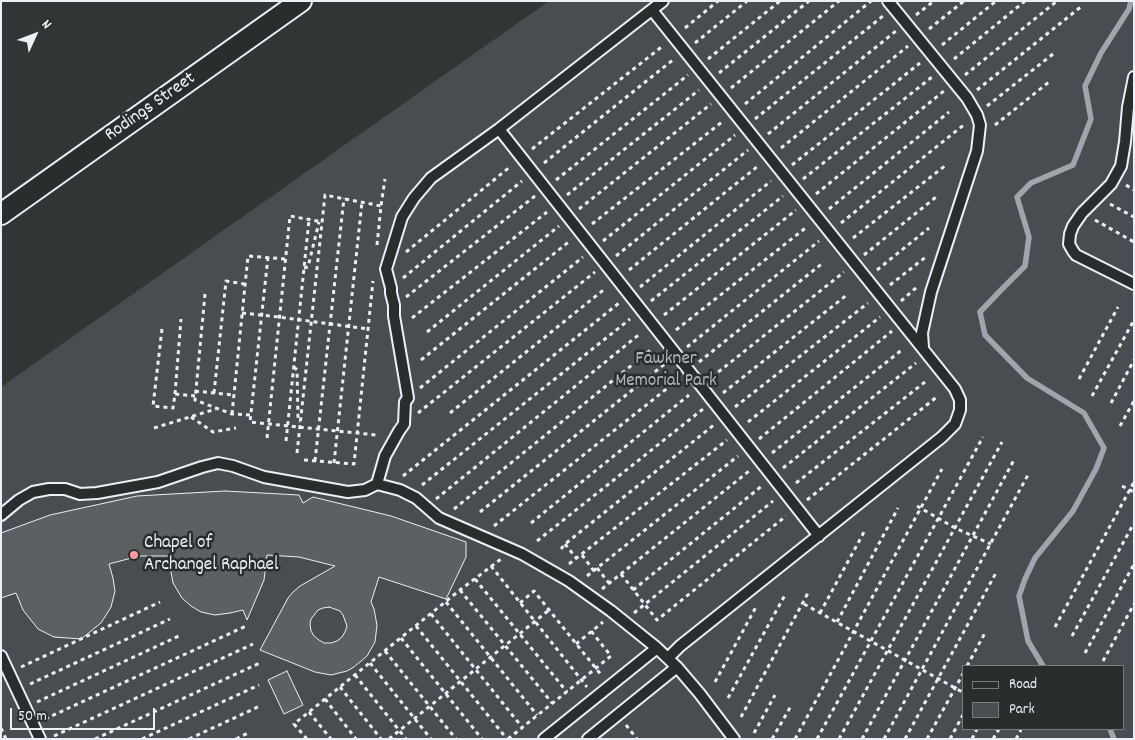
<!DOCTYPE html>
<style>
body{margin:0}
#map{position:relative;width:1135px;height:740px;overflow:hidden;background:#323536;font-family:Dekko,sans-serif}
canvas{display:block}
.frame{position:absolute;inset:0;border:2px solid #e8f1f8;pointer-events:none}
.legend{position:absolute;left:962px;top:665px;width:162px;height:65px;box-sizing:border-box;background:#2a2d2e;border:1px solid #767b7f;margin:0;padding:6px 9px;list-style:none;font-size:15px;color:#e8f1f8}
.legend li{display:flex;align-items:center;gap:10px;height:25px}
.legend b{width:25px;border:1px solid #767b7f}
.north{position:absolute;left:10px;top:10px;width:50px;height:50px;-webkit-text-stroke:4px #2a2d2e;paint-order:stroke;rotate:47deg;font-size:14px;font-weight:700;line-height:20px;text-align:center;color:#e8f1f8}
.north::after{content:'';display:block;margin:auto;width:18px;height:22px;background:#e8f1f8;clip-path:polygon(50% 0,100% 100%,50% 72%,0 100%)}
.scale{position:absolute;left:10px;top:708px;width:145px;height:22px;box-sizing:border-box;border:2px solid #e8f1f8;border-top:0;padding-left:6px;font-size:15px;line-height:18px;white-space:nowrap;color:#e8f1f8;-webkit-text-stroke:4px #2a2d2e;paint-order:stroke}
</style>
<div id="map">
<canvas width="1135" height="740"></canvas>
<div class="frame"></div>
<ul class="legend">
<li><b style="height:6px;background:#2a2d2e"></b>Road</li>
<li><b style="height:14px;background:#494d4f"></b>Park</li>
</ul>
<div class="north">N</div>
<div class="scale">50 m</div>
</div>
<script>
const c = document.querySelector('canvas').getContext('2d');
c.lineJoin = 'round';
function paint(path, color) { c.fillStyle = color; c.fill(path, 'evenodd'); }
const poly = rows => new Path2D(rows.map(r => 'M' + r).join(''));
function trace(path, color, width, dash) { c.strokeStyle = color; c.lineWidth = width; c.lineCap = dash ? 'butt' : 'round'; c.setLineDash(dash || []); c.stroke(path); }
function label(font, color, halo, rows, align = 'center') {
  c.font = font + ' Dekko,sans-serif'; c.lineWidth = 5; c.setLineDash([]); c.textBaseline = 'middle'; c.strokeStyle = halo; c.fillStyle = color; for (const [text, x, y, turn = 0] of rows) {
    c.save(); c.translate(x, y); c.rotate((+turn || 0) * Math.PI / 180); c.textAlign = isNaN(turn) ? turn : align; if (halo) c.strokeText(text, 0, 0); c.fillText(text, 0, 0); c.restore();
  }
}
const green = poly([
 [549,1,1134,1,1134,739,1,739,1,387],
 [964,666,1124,666,1124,729,964,729]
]);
const stream = poly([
 [1043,666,1028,641,1019,596,1025,579,1035,558,1073,511,1096,469,1104,448,1084,413,1027,378,985,335,980,312,1000,291,1025,266,1029,237,1017,197,1031,183,1073,165,1091,119,1085,86,1101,53,1129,9,1131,1],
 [1110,729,1114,739]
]);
const building = poly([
 [225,491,299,495,303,503,313,497,391,516,466,542,466,557,446,599,379,577,371,602,374,609,377,625,375,642,367,656,354,667,347,671,331,675,315,672,260,650,288,598,293,592,300,586,335,566,299,557,267,555,264,580,247,620,243,610,230,613,215,615,201,612,191,606,182,598,173,583,168,556,139,556,109,564,113,578,115,591,111,607,101,623,81,639,54,637,38,629,23,610,16,593,1,598,1,533,50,515,137,496,225,491],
 [329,607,340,611,343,615,347,626,345,632,342,637,337,641,331,643,324,643,319,640,314,636,311,631,310,624,311,619,318,610,323,608,329,607],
 [287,671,303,705,284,714,268,680,287,671]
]);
const path = poly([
 [916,15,934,1],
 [685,28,718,1],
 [929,29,964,1],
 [695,43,747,1],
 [942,45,996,1],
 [708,59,780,1],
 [954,59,1025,1],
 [719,73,809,1],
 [965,75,1057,1],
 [731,88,839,1],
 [977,90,1082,6],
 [745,104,871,1],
 [987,106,1053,54],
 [755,119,883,16],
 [995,125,1049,82],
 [768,134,896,31],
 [781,148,908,46],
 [532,149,664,45],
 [544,163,674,59],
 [792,165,920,63],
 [803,179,932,77],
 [556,180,688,75],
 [1126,185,1134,190],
 [816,194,944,91],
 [567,195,699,90],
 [1110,204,1134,217],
 [579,209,711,104],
 [829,209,949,112],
 [1095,220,1134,242],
 [841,223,965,124],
 [592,224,722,122],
 [853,238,946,165],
 [603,241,735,135],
 [377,245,381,206,385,179],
 [406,252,511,166],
 [864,255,936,197],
 [616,256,748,150],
 [268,257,250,422,376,435],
 [304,268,308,267,319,222],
 [629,270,758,166],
 [877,270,929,228],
 [403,278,522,181],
 [890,285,927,256],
 [640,287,771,181],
 [205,294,195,400,232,414,251,415],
 [406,297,535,196],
 [651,301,783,196],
 [901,301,917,287],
 [242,313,279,317,368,329],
 [664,315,796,210],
 [412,318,547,212],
 [162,329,153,406,173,408,175,394,195,396],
 [676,330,808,226],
 [427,332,559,226],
 [687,347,819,241],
 [421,360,571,240],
 [699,362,824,262],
 [294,367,297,370,298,418,300,422],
 [712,377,844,272],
 [1079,379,1118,307],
 [420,388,583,257],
 [195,391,233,395],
 [214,393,226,281,245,284],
 [723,393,848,294],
 [175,394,181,319],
 [1092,396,1134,320],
 [1111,403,1134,360],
 [735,407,868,303],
 [418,413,595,272],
 [450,413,606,288],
 [232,414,248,256,285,259],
 [191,417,213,432,236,428],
 [748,422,880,317],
 [1120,426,1134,401],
 [154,428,216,409],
 [267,438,290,216,322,222],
 [759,439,892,331],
 [286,441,309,220],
 [297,453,325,195,381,206],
 [772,453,903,349],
 [304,460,354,464,373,281],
 [315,461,344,198],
 [334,463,362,202],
 [783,468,916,363],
 [403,476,619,303],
 [796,483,925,382],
 [422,485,630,319],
 [1122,486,1134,492],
 [436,499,641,333],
 [807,500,938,396],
 [917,506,955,528,991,544],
 [454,509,653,348],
 [480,512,666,363],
 [531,523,689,395],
 [494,526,679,379],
 [537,541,703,409],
 [565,544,577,559],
 [561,549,565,544,715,424],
 [582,555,594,571],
 [569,564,727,440],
 [491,566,587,687],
 [597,568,609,583],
 [621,574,657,620,786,516],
 [587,576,738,456],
 [475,579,567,692],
 [602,589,749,471],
 [460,590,552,703],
 [633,590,763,485],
 [446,602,537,715],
 [520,603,534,591,602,676],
 [804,604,964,693],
 [634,613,773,501],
 [820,613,864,532],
 [431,614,522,727],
 [837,622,898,508],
 [416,626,507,739],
 [1055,627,1134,482],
 [1072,636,1134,523],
 [401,638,482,739],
 [576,644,603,622],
 [385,651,456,739],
 [1085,653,1134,564],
 [1103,661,1134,604],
 [370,663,431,739],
 [967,666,986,631],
 [21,667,160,602],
 [355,675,406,739],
 [715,682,756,607],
 [30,684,170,619],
 [340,687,381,739],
 [728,698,785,595],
 [325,699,356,739],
 [37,702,181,635],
 [309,712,331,739],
 [741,717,808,593],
 [45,719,246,626],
 [626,725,637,739],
 [1,728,6,739],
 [754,733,775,695],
 [54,736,253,644],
 [95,739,262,662],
 [142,739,259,685],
 [189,739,260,706],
 [236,739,250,732],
 [307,739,294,724,460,590,501,559],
 [389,739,549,610],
 [508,739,611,656,591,631],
 [772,739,791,706],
 [795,739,942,469],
 [817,739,983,437],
 [839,739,1002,442],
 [862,739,1014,460],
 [884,739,1029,473],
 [905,739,997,571],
 [927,739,964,672],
 [950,739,964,713],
 [972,739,977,729],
 [993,739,999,729],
 [1016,739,1021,730]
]);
const service = poly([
 [888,1,967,98,977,115,980,125,977,151,931,292,922,333,923,347],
 [652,10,955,389,960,400,960,410,955,424,942,437,680,646,668,658],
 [1134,77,1128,107,1125,142,1121,166,1111,184,1082,213,1073,226,1070,234,1069,244,1073,251,1076,255,1134,284],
 [499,129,819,536],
 [377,484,385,456,399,431,404,424,405,402,408,398,394,316,394,305,391,293,391,288,386,269,402,217,414,198,431,178,499,129,663,1],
 [1,515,19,500,33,492,49,489,65,489,80,494,97,493,158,482,202,467,218,463,233,466,264,477,348,492,365,490,377,484,400,490,416,498,439,518,522,554,569,581,611,611,657,648,677,667,700,694,734,739],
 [1,656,40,739],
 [544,739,657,648],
 [588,739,677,667]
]);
const minor = poly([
 [1,214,301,1]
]);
const markers = [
 [134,555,5,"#ff9aa2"]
];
const streetNames = [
 ["Rodings Street",151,108,-35]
];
const parkNames = [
 ["Fawkner",666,360],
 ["Memorial Park",666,382]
];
const poiNames = [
 ["Chapel of",144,544],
 ["Archangel Raphael",144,566]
];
paint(green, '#494d4f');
trace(stream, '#9fa5aa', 5.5);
paint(building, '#5c6063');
trace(building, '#e8f1f8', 1);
trace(service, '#e8f1f8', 14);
trace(minor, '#e8f1f8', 24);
trace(path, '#e8f1f8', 3, [4, 4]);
trace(service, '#2a2d2e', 10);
trace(minor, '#2a2d2e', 20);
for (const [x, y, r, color] of markers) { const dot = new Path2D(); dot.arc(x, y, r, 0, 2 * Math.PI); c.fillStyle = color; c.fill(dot); trace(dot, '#2a2d2e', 2); }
label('19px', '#e8f1f8', '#2a2d2e', streetNames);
label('19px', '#b0b8bd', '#2a2d2e', parkNames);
label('19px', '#e8f1f8', '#2a2d2e', poiNames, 'left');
</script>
